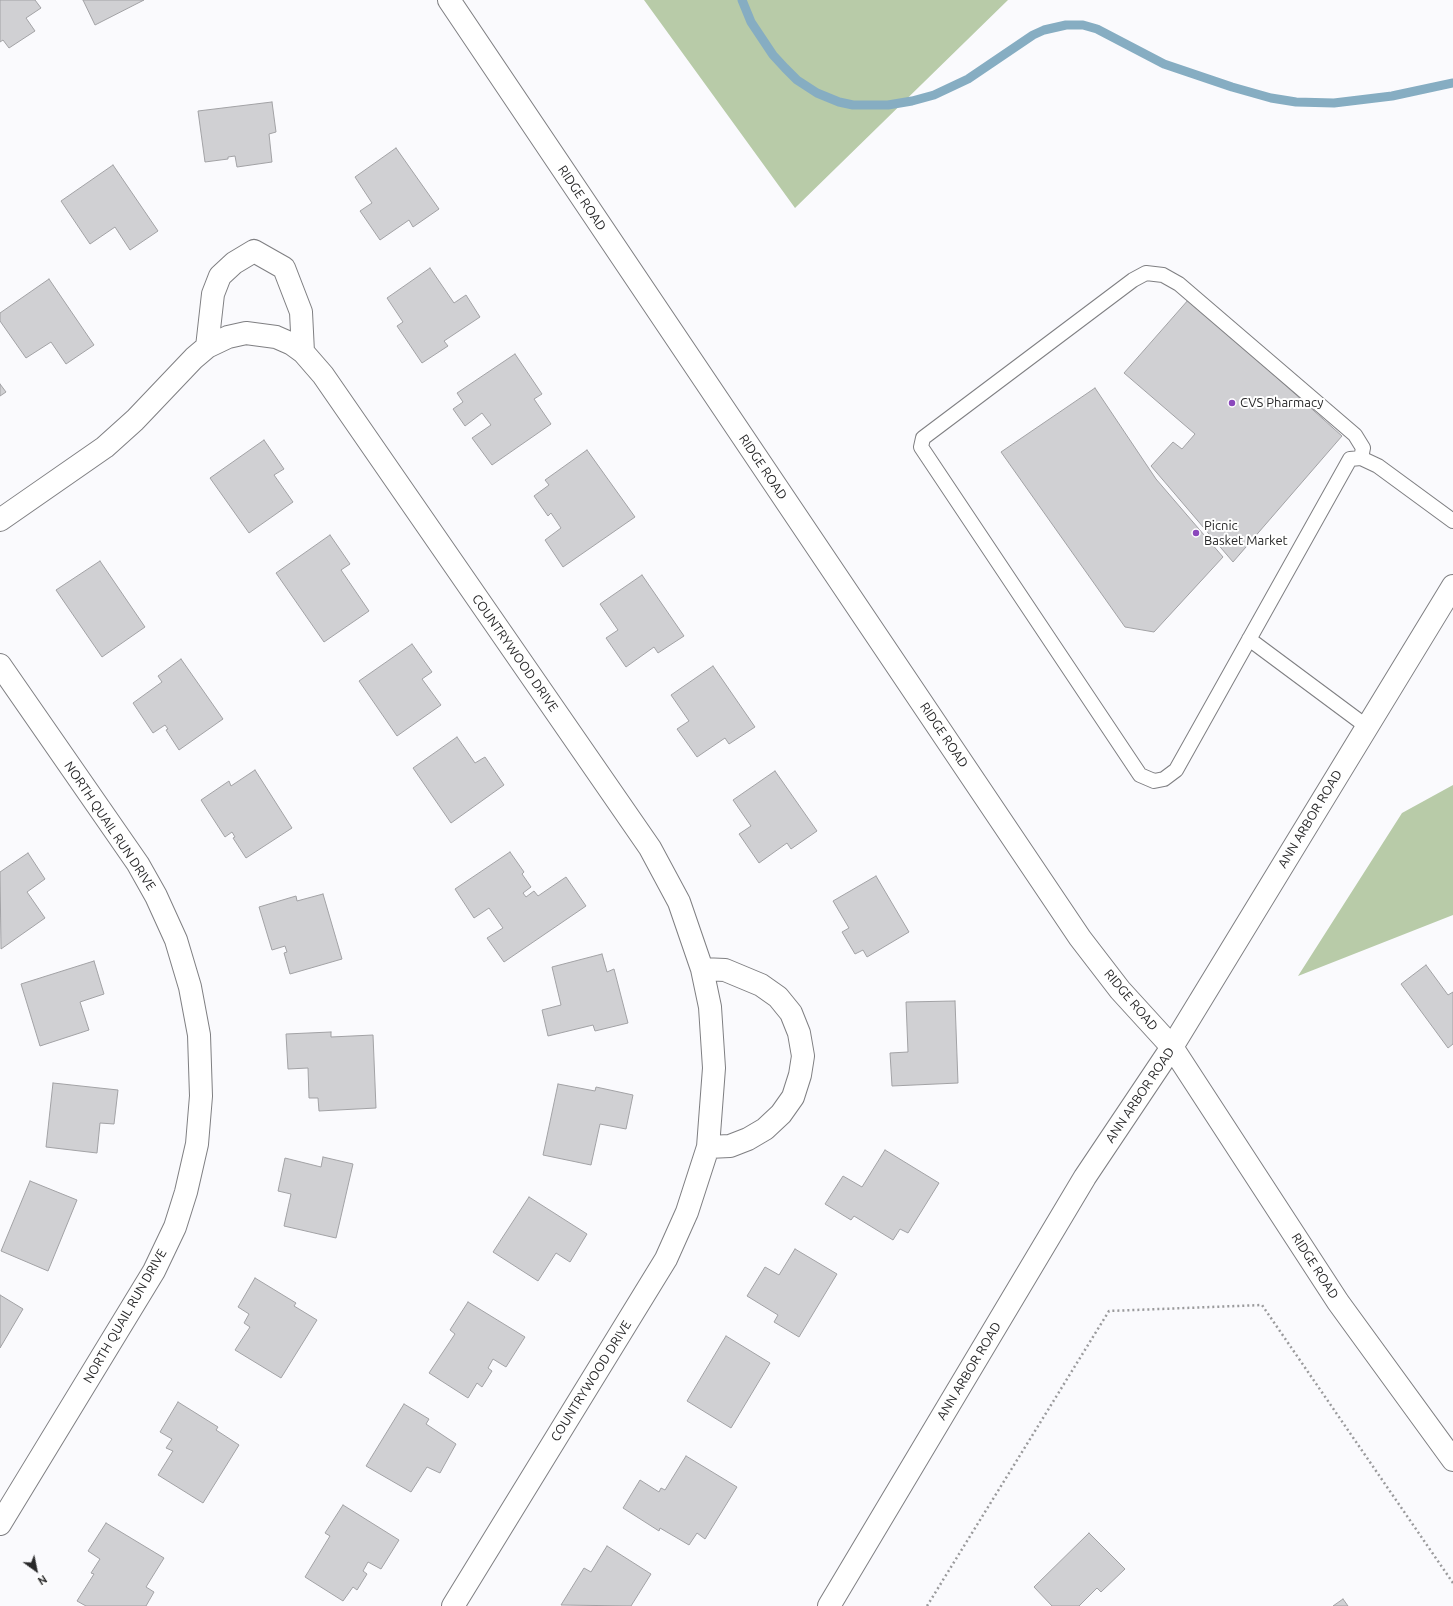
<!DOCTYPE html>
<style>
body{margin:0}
#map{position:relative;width:1453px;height:1606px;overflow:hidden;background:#fafafd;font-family:Ubuntu,sans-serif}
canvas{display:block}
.north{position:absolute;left:16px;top:1550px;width:40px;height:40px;-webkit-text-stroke:3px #fff;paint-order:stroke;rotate:147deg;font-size:11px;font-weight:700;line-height:16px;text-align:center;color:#29292a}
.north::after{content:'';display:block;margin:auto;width:14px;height:18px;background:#29292a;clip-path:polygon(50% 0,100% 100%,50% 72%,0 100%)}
</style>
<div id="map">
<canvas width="1453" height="1606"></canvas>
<div class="north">N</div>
</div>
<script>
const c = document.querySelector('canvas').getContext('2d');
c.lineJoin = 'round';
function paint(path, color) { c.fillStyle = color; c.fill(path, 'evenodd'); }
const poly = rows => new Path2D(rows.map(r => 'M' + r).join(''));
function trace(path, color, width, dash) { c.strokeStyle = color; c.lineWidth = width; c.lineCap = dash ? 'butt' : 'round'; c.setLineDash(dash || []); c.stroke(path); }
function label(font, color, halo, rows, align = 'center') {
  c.font = font + ' Ubuntu,sans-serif'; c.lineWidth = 4; c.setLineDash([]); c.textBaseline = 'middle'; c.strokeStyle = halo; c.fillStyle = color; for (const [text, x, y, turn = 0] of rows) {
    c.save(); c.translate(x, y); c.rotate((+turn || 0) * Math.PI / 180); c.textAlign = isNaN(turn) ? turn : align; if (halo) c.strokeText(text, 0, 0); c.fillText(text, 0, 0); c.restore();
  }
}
const forest = poly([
 [644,0,1008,0,795,208],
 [1453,785,1453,915,1298,976,1402,813]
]);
const stream = poly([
 [742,0,751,22,773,55,785,68,797,80,817,93,839,102,853,105,888,105,912,101,934,95,968,79,1033,35,1044,30,1066,25,1083,25,1097,29,1164,64,1232,87,1271,98,1296,102,1334,103,1392,96,1453,83]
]);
const building = poly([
 [0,0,35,0,41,8,26,18,35,31,9,48,3,40,0,42,0,0],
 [83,0,144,0,95,25,83,0],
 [272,102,276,132,269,134,272,162,237,167,235,156,228,157,228,159,205,162,198,111,272,102],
 [396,148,439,209,413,227,409,220,380,240,360,211,372,203,355,177,396,148],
 [113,165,158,231,130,250,115,227,90,244,61,201,113,165],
 [430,268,454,303,466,295,480,317,444,341,448,346,422,363,397,326,403,322,387,298,430,268],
 [49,279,94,345,66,364,51,342,26,358,0,321,0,313,49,279],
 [1189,299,1342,436,1233,562,1151,466,1173,442,1182,449,1195,434,1124,373,1189,299],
 [515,354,542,394,534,399,551,424,492,465,472,438,491,425,482,413,465,426,453,409,463,402,457,393,515,354],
 [0,384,6,392,0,396,0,384],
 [1095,388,1156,479,1223,557,1154,632,1125,627,1001,452,1095,388],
 [264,440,284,469,274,475,293,502,249,533,210,478,264,440],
 [587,450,635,517,563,567,545,540,561,528,551,513,548,516,534,496,549,485,545,480,587,450],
 [330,535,350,564,341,570,369,611,324,642,276,573,330,535],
 [100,561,145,627,102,657,56,590,100,561],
 [642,575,684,636,658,653,654,647,626,667,606,638,618,630,600,604,642,575],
 [412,644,432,672,422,679,441,705,397,736,359,681,412,644],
 [181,659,223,719,179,750,166,730,168,729,165,725,153,733,133,703,162,682,158,676,181,659],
 [713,666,755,727,729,744,725,738,697,757,677,729,689,721,671,695,713,666],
 [457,737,475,763,485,757,504,785,451,823,413,768,457,737],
 [255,770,292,828,246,858,233,838,235,837,232,832,225,837,201,800,229,781,231,786,255,770],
 [775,771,817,831,791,849,787,843,759,863,739,834,751,826,733,800,775,771],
 [510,852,524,872,522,874,531,887,523,893,526,897,534,891,538,896,566,877,586,906,504,962,487,938,503,928,489,908,474,918,455,889,510,852],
 [28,853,45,879,27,892,45,918,1,949,0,872,28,853],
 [876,876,909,932,867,957,863,950,855,954,842,932,849,928,833,901,876,876],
 [323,894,342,959,290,974,284,953,287,952,285,946,272,950,259,907,296,896,297,901,323,894],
 [602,954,607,972,614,969,628,1023,595,1031,593,1025,548,1036,542,1010,561,1005,552,967,602,954],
 [94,961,104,994,80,1002,89,1030,40,1046,21,984,94,961],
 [1426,965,1448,995,1453,992,1453,1044,1448,1048,1401,984,1426,965],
 [955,1001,958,1083,892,1086,890,1053,908,1052,906,1002,955,1001],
 [331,1032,331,1037,373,1035,376,1108,319,1111,318,1098,309,1098,308,1068,288,1069,286,1034,331,1032],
 [53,1083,118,1090,114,1124,100,1123,97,1153,46,1147,53,1083],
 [558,1084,595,1091,596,1087,633,1095,626,1129,600,1124,591,1165,543,1155,558,1084],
 [885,1150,939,1183,908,1233,900,1229,893,1240,854,1216,851,1220,825,1204,843,1176,862,1187,885,1150],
 [323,1157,353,1164,336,1238,284,1226,291,1194,278,1191,285,1158,321,1167,323,1157],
 [30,1181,77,1200,48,1271,1,1251,30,1181],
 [529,1197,587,1234,570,1262,556,1253,538,1281,493,1252,529,1197],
 [795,1249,837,1274,799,1337,774,1322,778,1315,747,1296,765,1267,779,1275,795,1249],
 [255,1278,296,1303,294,1306,317,1320,281,1378,235,1350,250,1327,244,1323,249,1314,238,1307,255,1278],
 [0,1295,23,1309,0,1348,0,1295],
 [468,1302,525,1337,506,1367,493,1359,488,1368,492,1371,482,1387,477,1383,468,1398,429,1373,455,1334,450,1330,468,1302],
 [726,1336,770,1363,731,1428,687,1401,726,1336],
 [178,1402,218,1427,216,1430,239,1445,203,1503,158,1475,173,1451,166,1448,172,1439,160,1432,178,1402],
 [404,1404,429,1419,426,1424,456,1444,440,1473,427,1467,411,1492,366,1466,404,1404],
 [686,1456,737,1487,705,1539,697,1533,689,1545,660,1528,659,1531,623,1508,640,1480,659,1492,661,1488,665,1490,686,1456],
 [343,1505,399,1540,381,1569,368,1562,363,1571,367,1574,357,1590,353,1587,343,1601,305,1577,330,1536,325,1533,343,1505],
 [106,1523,164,1558,146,1587,154,1592,146,1606,86,1606,77,1601,94,1574,91,1573,100,1559,88,1551,106,1523],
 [1089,1533,1125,1569,1101,1592,1097,1588,1079,1606,1052,1606,1034,1587,1089,1533],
 [607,1546,651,1574,631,1606,561,1605,584,1568,591,1572,607,1546],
 [1343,1599,1348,1606,1333,1606,1343,1599]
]);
const path = poly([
 [927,1606,1109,1311,1262,1305,1453,1583]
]);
const lane = poly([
 [1361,458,1363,448,1355,435,1179,284,1163,275,1146,273,1133,280,923,438,921,447,1140,775,1154,781,1164,779,1176,770,1350,459,1361,458,1378,466,1453,521],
 [1249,639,1366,726]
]);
const street = poly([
 [207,347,213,294,220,276,234,263,254,251,284,268,301,312,303,352],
 [0,520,105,447,135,420,194,358,207,347,228,337,246,333,276,337,292,344,303,352,323,375,650,848,679,902,702,969,710,1007,714,1068,708,1147,687,1212,666,1259,453,1606],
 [0,665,138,864,156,896,176,940,190,987,199,1035,201,1096,197,1144,186,1192,175,1227,154,1271,0,1524],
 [702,969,725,970,761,985,778,997,791,1013,799,1033,803,1056,800,1075,793,1097,781,1114,765,1129,748,1139,730,1146,708,1147]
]);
const secondary = poly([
 [449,0,1080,938,1120,990,1172,1047,1338,1302,1453,1460],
 [829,1606,1085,1177,1172,1047,1453,586]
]);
const markers = [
 [1232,403,4,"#8b48bc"],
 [1196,533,4,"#8b48bc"]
];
const streetNames = [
 ["RIDGE ROAD",582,198,56],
 ["RIDGE ROAD",763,467,56],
 ["COUNTRYWOOD DRIVE",515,653,55],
 ["RIDGE ROAD",944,735,56],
 ["ANN ARBOR ROAD",1310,819,-59],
 ["NORTH QUAIL RUN DRIVE",110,826,56],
 ["RIDGE ROAD",1131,1000,50],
 ["ANN ARBOR ROAD",1140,1095,-56],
 ["RIDGE ROAD",1315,1266,57],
 ["NORTH QUAIL RUN DRIVE",125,1316,-60],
 ["ANN ARBOR ROAD",969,1371,-59],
 ["COUNTRYWOOD DRIVE",591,1381,-58]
];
const poiNames = [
 ["CVS Pharmacy",1240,403],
 ["Picnic",1204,526],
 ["Basket Market",1204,541]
];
paint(forest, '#b8cba8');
trace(stream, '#86adc2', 9);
paint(building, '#d0d0d3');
trace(building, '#a2a2a5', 1);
trace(lane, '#7f7f82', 16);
trace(street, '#7f7f82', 24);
trace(secondary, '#7f7f82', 24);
trace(path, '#9a9a9c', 2.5, [2, 3]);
trace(lane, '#fff', 14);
trace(street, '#fff', 22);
trace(secondary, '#fff', 22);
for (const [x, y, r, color] of markers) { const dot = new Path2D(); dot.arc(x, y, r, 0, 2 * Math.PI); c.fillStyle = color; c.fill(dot); trace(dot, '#fff', 1.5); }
label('13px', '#29292a', '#fff', streetNames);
label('13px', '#29292a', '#fff', poiNames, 'left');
</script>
